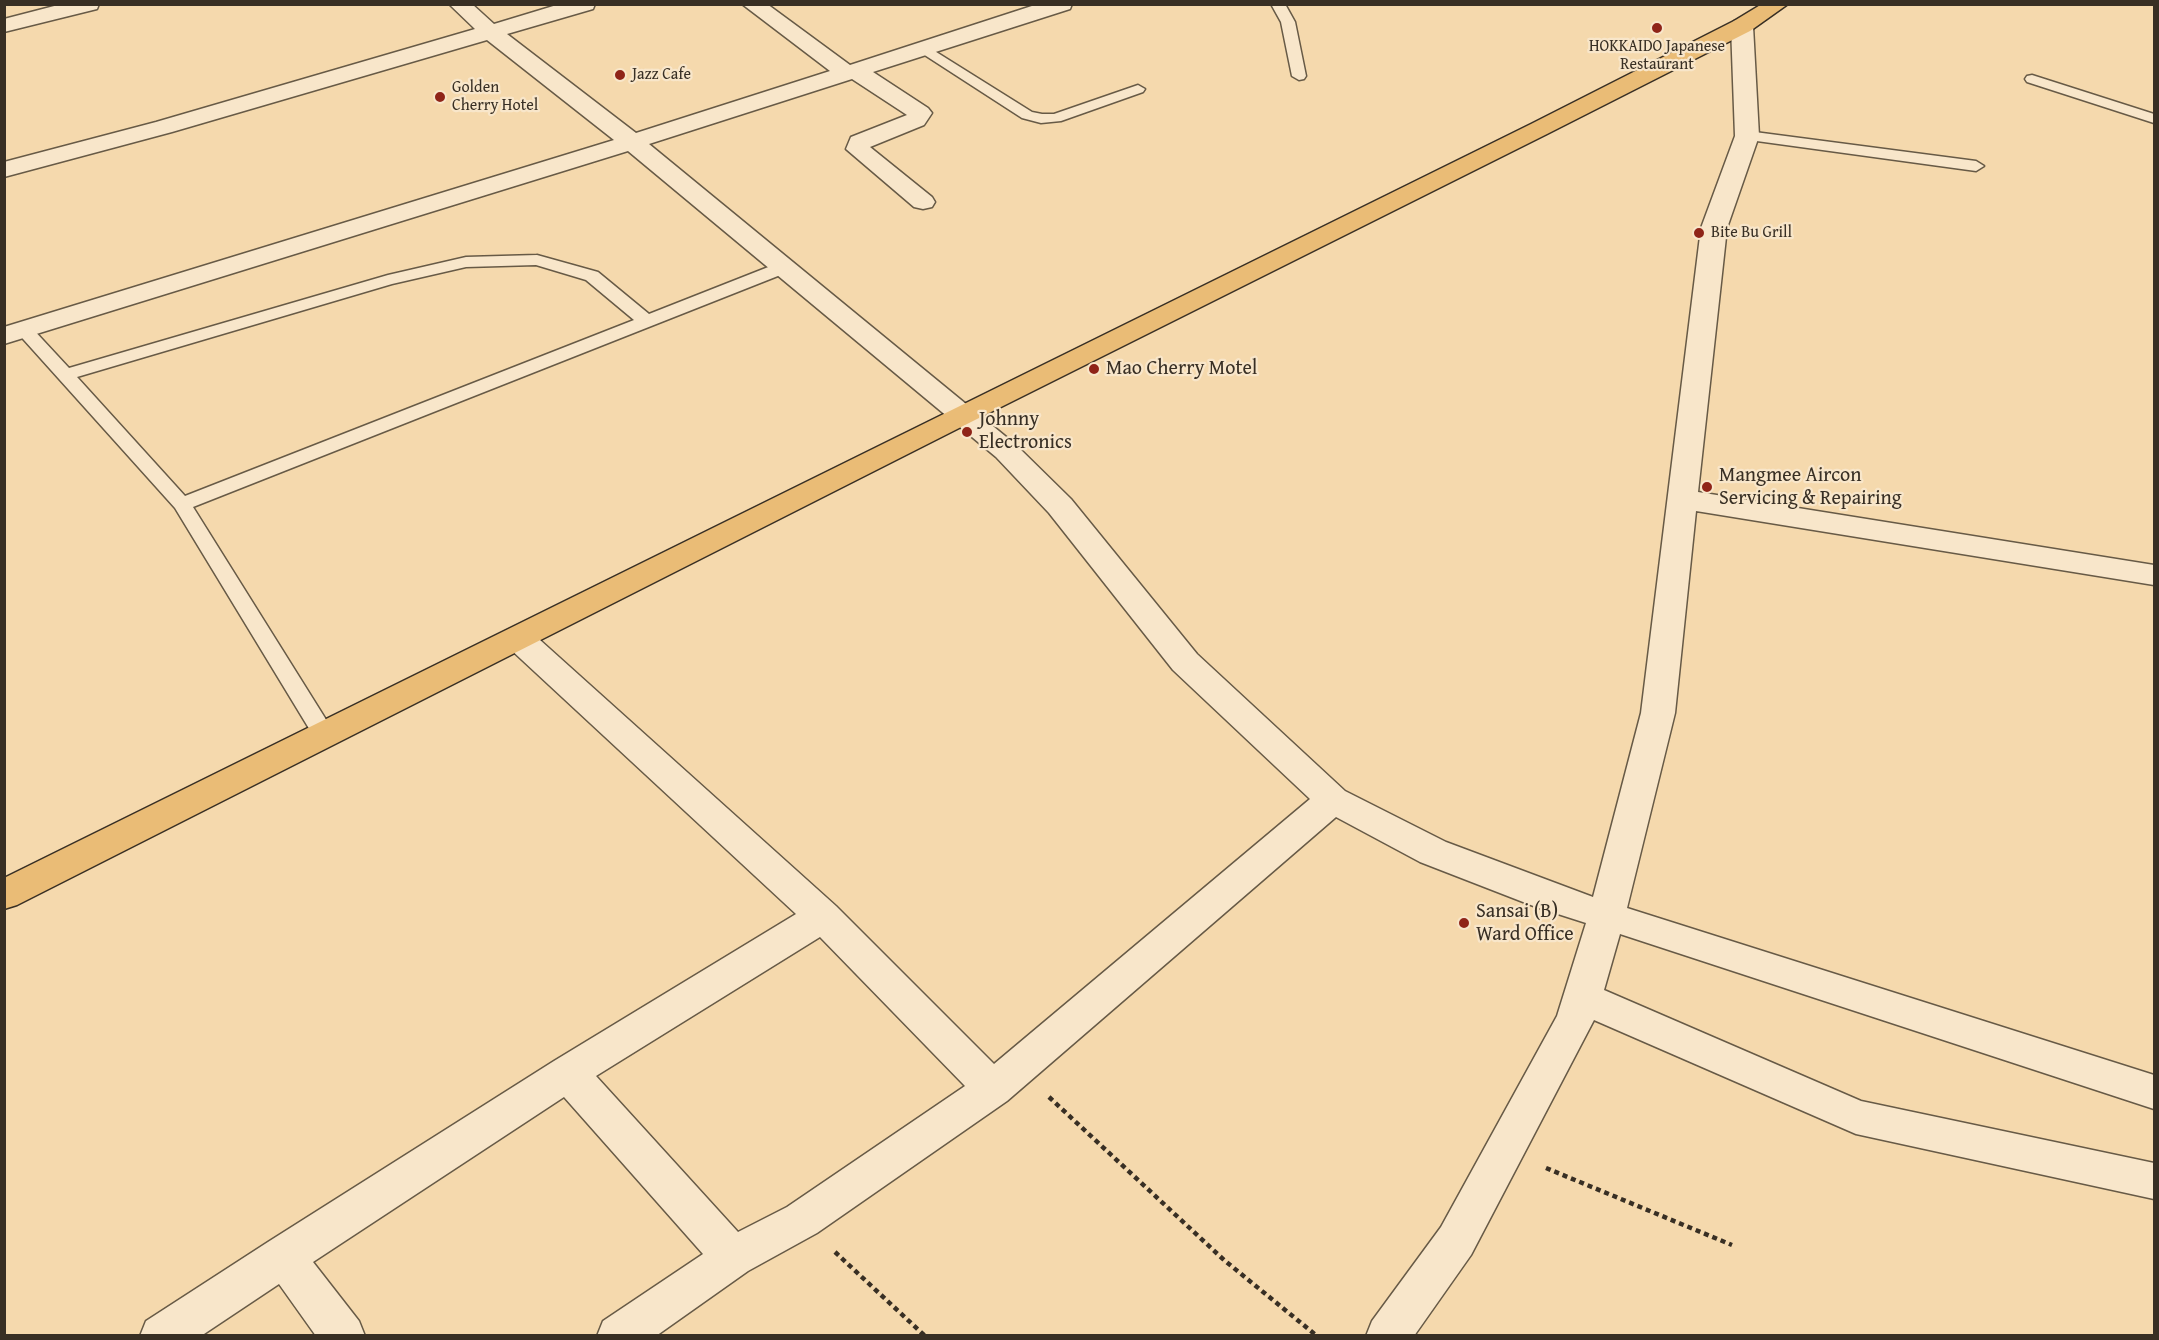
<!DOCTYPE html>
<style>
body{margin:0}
#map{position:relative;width:2159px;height:1340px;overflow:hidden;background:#f5d9ad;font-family:"Gentium Book Plus",serif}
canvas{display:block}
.frame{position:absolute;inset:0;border:6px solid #382f24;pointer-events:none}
</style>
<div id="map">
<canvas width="2159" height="1340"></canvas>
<div class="frame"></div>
</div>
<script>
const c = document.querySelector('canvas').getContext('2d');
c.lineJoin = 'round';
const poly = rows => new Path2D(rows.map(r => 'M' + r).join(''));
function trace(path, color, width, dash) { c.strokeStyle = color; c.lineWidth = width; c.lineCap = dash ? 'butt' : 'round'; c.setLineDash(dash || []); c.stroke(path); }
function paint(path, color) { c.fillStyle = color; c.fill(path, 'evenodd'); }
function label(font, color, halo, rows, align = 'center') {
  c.font = font + ' "Gentium Book Plus",serif'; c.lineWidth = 4.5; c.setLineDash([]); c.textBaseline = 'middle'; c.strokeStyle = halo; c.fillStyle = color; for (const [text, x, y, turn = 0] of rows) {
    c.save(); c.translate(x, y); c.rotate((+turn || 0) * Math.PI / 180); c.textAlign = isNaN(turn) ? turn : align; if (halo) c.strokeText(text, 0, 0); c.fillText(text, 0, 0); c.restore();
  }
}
const path = poly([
 [1049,1097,1224,1260,1317,1336],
 [1546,1168,1732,1245],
 [835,1252,925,1336]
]);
const service = poly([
 [1271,4,1285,4,1295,22,1306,76,1304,79,1299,80,1292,76,1281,22,1271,4],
 [925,45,1032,112,1042,114,1054,114,1138,85,1145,89,1143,92,1061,121,1041,123,1022,118,920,52,918,49,920,46,925,45],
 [2032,75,2154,114,2154,123,2027,82,2025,79,2027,76,2032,75],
 [1747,131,1976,161,1984,166,1976,171,1742,139,1739,136,1747,131],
 [537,255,598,272,649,314,776,264,788,264,790,268,788,272,193,507,335,734,332,740,324,742,316,740,175,508,15,330,18,326,30,326,69,368,388,275,466,257,537,255],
 [536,265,586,280,634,320,185,496,77,377,392,284,466,267,536,265]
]);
const minor = poly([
 [62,4,99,4,97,9,4,32,4,19,62,4],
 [449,4,472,4,494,24,560,4,595,4,593,9,507,34,636,133,830,71,742,4,767,4,850,65,1038,4,1072,4,1070,9,873,72,928,108,932,113,924,125,870,147,932,197,935,202,932,207,923,209,914,207,846,149,851,137,907,115,852,79,649,144,1016,445,1071,499,1197,654,1345,791,1446,842,1593,897,1641,713,1701,228,1735,136,1731,26,1734,21,1742,19,1750,21,1753,26,1759,136,1727,228,1698,492,2154,565,2154,585,1696,511,1675,713,1627,908,2154,1075,2154,1109,1620,934,1604,990,1861,1101,2154,1163,2154,1199,1856,1134,1594,1020,1471,1255,1414,1336,1366,1336,1372,1321,1441,1227,1557,1016,1586,923,1536,907,1420,862,1336,817,1007,1101,817,1233,748,1271,656,1336,597,1336,603,1321,703,1254,564,1097,313,1262,359,1321,365,1336,316,1336,279,1284,201,1336,140,1336,146,1321,268,1242,554,1061,796,914,508,647,503,639,508,631,519,628,530,631,836,906,994,1064,1310,799,1173,670,1049,513,996,457,628,151,4,344,4,327,614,140,487,40,172,132,4,177,4,162,156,122,475,29,449,4],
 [820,937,965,1086,787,1207,738,1232,596,1076,820,937]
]);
const primary = poly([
 [1762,4,1788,4,1750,31,1547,134,971,422,17,905,4,909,4,878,1531,124,1734,21,1762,4]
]);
const markers = [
 [1657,28,6,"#8f2418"],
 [620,75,6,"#8f2418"],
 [440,97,6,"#8f2418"],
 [1699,233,6,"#8f2418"],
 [1094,369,6,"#8f2418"],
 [967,432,6,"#8f2418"],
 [1707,487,6,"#8f2418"],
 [1464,923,6,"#8f2418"]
];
const farPoinames = [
 ["HOKKAIDO Japanese",1657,47,"center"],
 ["Restaurant",1657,65,"center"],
 ["Jazz Cafe",632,75],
 ["Golden",452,88],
 ["Cherry Hotel",452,106],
 ["Bite Bu Grill",1711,233]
];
const poiNames = [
 ["Mao Cherry Motel",1106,369],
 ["Johnny",979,420],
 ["Electronics",979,443],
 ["Mangmee Aircon",1719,476],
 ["Servicing & Repairing",1719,499],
 ["Sansai (B)",1476,912],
 ["Ward Office",1476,935]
];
trace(service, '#675a46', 3);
trace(minor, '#675a46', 3);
trace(primary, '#382f24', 3);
trace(path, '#382f24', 4.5, [5, 4]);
paint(service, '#f8e6ca');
paint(minor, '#f8e6ca');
paint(primary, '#eabc76');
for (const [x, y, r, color] of markers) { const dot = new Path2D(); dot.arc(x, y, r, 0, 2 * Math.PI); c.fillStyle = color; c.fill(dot); trace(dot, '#f8e6ca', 2); }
label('16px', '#382f24', '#f8e6ca', farPoinames, 'left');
label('20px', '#382f24', '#f8e6ca', poiNames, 'left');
</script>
